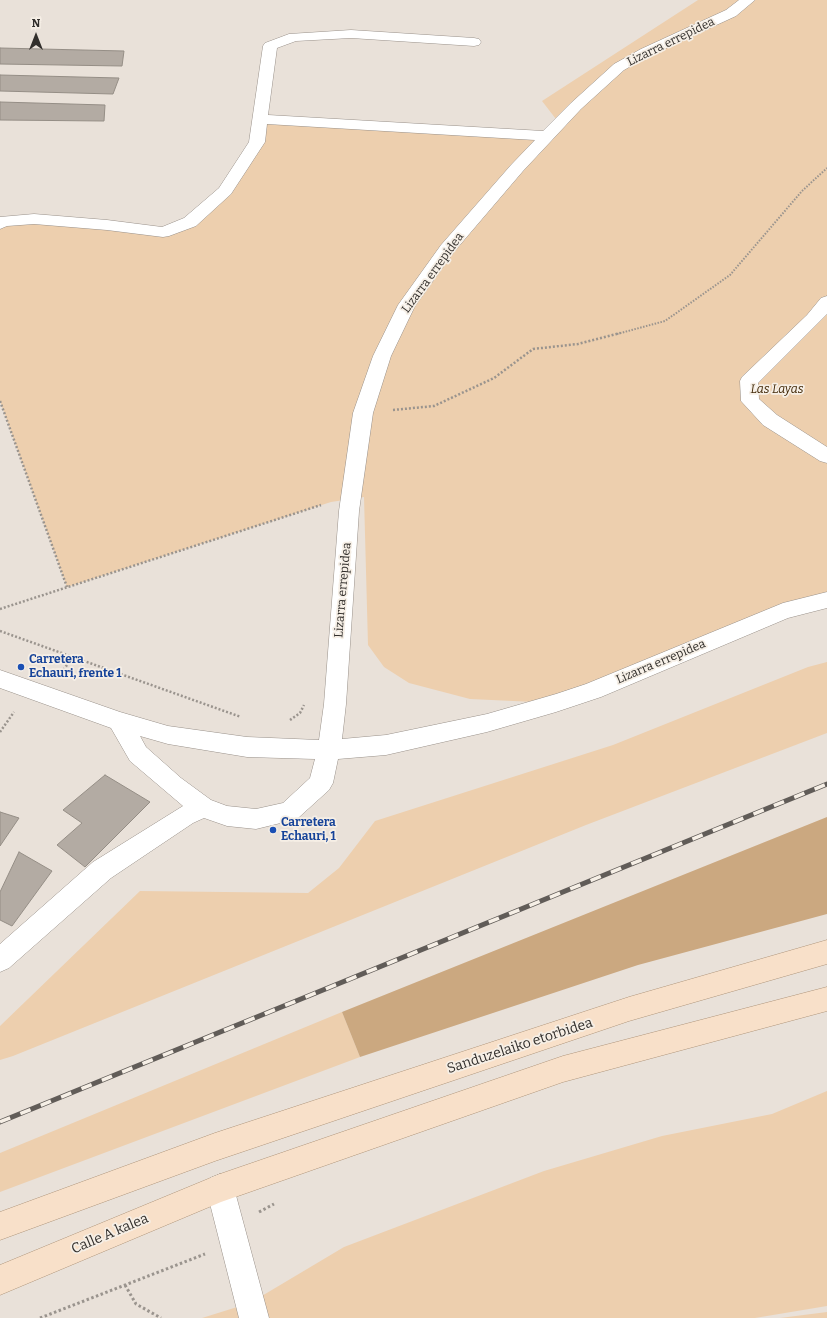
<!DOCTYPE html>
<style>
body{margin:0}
#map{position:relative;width:827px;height:1318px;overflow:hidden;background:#e9e1d9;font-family:Bitter,serif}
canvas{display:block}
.north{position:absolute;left:16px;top:16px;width:40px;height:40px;-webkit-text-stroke:3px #f6efe6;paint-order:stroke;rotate:0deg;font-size:11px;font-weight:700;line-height:16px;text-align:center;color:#322f2c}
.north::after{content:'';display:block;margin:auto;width:14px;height:18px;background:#322f2c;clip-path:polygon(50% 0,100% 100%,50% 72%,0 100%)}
</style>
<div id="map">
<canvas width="827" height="1318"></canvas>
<div class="north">N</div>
</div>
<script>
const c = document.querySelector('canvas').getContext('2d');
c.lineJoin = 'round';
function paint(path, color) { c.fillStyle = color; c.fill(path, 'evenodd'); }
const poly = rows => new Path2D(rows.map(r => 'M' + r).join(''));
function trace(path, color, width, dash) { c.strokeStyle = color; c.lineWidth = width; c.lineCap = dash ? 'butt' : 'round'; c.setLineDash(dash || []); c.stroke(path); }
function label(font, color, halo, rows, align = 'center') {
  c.font = font + ' Bitter,serif'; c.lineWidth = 3.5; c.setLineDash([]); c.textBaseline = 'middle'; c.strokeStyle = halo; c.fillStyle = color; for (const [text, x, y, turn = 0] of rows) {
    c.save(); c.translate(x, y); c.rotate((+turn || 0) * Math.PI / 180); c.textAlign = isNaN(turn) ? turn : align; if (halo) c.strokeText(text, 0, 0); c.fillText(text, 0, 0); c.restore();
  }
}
const green = poly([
 [698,0,827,0,827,605,783,611,556,703,470,699,409,683,384,667,368,645,364,497,331,502,67,587,0,401,0,224,34,219,163,232,225,191,257,142,260,119,547,136,559,123,542,101],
 [827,662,827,733,586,825,13,1056,0,1060,0,1026,140,891,308,893,339,868,375,821,613,745,808,667],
 [342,1012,360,1057,0,1192,0,1153],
 [827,1091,827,1306,755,1318,202,1318,250,1303,344,1247,544,1171,662,1136,772,1114],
 [827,1312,827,1318,780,1318]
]);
const forest = poly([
 [827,817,827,914,638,965,360,1057,342,1012]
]);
const building = poly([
 [0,48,124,51,122,66,0,64,0,48],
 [0,75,119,78,113,94,0,91,0,75],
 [0,102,105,105,104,121,0,120,0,102],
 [105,775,150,802,85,867,57,845,82,823,63,810,105,775],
 [0,812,19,818,0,846,0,812],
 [19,852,52,871,12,926,0,920,0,892,19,852]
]);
const pathFar2 = poly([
 [617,334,665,321,730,275,802,191,827,168]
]);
const pathFar1 = poly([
 [0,401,67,587],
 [393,410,434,406,494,378,533,349,578,344,620,333],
 [0,609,321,505],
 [0,631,241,717],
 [61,673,70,661],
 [290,720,300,713,304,705],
 [0,732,14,712]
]);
const path = poly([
 [259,1212,274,1204],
 [125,1285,136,1304,161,1318],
 [40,1318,205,1254]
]);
const minor = poly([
 [739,0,755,0,736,16,651,55,624,70,581,109,523,171,453,253,415,306,391,356,373,413,359,511,346,704,342,739,386,735,487,714,556,694,586,684,783,603,827,592,827,608,788,618,601,697,556,712,487,732,386,755,338,759,333,783,329,790,297,819,256,829,227,826,204,818,193,823,111,878,9,968,0,972,0,944,93,862,183,806,130,761,111,728,0,688,0,670,120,712,168,726,247,737,319,740,324,704,339,511,353,413,373,356,398,305,441,245,511,165,535,140,267,124,265,142,231,194,196,226,169,236,163,237,107,230,34,224,7,226,0,229,0,217,34,214,107,220,162,227,184,218,219,188,249,142,263,46,265,43,289,34,351,30,474,38,479,39,481,42,479,45,474,46,351,38,296,41,277,48,268,115,543,131,571,103,614,64,641,49,726,10,739,0],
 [140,736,168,744,247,757,315,759,310,778,283,803,256,809,227,806,211,800,181,778,146,747,140,736],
 [827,296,827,314,758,383,759,399,777,415,827,447,827,463,820,461,763,425,741,401,740,381,742,377,807,315,821,298,827,296],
 [220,1174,230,1178,234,1188,269,1318,239,1318,206,1188,210,1178,220,1174]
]);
const major = poly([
 [827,940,827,964,629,1021,215,1161,0,1240,0,1212,215,1133,629,997,827,940],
 [827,987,827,1011,563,1082,221,1202,0,1295,0,1265,220,1174,563,1056,827,987]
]);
const rail = poly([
 [0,1122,827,784]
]);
const markers = [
 [21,667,4,"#1a4fb4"],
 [273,830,4,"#1a4fb4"]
];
const streetNames = [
 ["Lizarra errepidea",671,42,-26],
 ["Lizarra errepidea",433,273,-54],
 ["Lizarra errepidea",343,590,-85],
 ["Lizarra errepidea",661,662,-23]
];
const parkNames = [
 ["Las Layas",777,390]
];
const transitNames = [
 ["Carretera",29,660],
 ["Echauri, frente 1",29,674],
 ["Carretera",281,823],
 ["Echauri, 1",281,837]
];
const nearStreetnames = [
 ["Sanduzelaiko etorbidea",520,1046,-18],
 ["Calle A kalea",110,1234,-23]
];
paint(green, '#edcfae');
paint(forest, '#cba880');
paint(building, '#b3aba3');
trace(building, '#958e86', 1);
trace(minor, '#99918a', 1);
trace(major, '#af957b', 1);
trace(pathFar2, '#9a948e', 2, [1.5, 1.5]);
trace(pathFar1, '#9a948e', 2.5, [2, 2]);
trace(path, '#9a948e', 3, [2.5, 2.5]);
paint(minor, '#fff');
paint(major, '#f8e0c9');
trace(rail, '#615c58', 5);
trace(rail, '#f6efe6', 3.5, [11]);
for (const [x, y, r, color] of markers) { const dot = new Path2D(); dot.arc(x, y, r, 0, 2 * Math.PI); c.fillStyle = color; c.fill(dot); trace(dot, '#f6efe6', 1.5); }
label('12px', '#322f2c', '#f6efe6', streetNames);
label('italic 12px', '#3f2605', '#f6efe6', parkNames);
label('bold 12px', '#164399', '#f6efe6', transitNames, 'left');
label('14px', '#322f2c', '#f6efe6', nearStreetnames);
</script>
